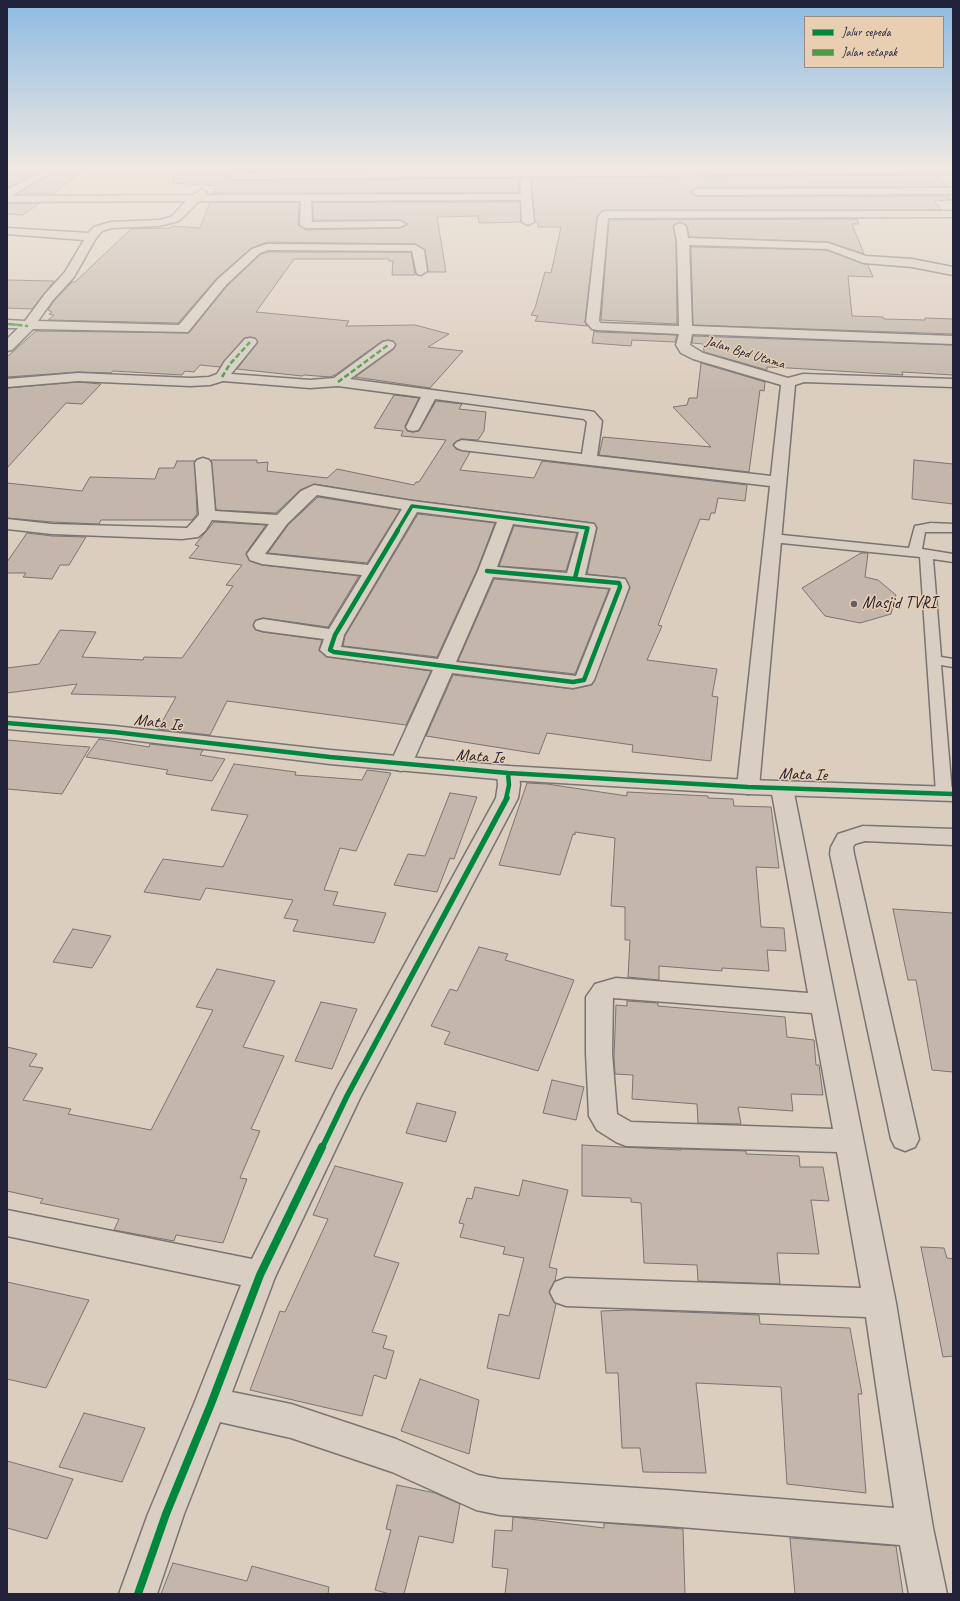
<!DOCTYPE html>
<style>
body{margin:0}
#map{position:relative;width:960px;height:1601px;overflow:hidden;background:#dccebe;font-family:Caveat,sans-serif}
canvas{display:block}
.frame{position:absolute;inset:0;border:8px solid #22223b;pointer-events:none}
.legend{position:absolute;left:804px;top:16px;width:140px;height:52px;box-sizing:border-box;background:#e9cfb1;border:1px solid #998a82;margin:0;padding:5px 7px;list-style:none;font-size:12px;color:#22223b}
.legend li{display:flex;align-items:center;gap:8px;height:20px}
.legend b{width:20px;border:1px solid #998a82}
</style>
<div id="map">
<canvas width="960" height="1601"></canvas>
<div class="frame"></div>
<ul class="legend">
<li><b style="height:5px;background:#00873e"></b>Jalur sepeda</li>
<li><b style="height:5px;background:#4d9b45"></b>Jalan setapak</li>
</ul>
</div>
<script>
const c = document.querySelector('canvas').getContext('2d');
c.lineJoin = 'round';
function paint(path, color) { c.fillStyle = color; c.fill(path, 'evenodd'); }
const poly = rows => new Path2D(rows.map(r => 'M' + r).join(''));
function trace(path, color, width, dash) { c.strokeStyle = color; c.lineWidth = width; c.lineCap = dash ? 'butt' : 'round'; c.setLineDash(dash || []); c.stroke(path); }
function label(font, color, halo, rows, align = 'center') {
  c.font = font + ' Caveat,sans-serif'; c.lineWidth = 3; c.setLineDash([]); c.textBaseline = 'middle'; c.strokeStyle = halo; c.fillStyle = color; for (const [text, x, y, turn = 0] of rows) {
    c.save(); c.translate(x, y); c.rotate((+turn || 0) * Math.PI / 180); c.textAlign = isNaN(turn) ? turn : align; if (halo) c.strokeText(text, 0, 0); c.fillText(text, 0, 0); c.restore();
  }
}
const building = poly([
 [7,166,47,166,7,188,7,166],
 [61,166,89,166,53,194,17,194,61,166],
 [173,166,833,166,234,172,228,177,234,180,522,178,518,181,519,193,213,193,216,186,173,183,173,166],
 [936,175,948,187,697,188,691,193,697,196,947,196,952,200,934,201,942,210,602,211,597,217,585,322,587,326,535,321,538,316,531,315,535,308,545,272,551,273,561,227,538,227,538,222,535,222,531,181,528,178,936,175],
 [210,202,299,202,298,225,306,230,400,228,407,225,400,220,313,220,313,202,520,202,521,222,479,223,478,216,437,217,446,272,428,272,425,250,415,244,267,242,251,248,217,278,178,323,48,320,54,315,49,314,52,312,48,310,54,301,72,282,75,282,131,229,170,228,172,226,200,228,210,202],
 [40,203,23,215,7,214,7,204,40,203],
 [857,219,859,224,852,224,864,254,828,242,689,237,687,226,679,222,673,226,676,241,677,324,601,320,609,220,857,219],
 [691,247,827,250,868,265,873,277,848,276,852,316,883,317,884,319,925,320,925,318,953,319,953,334,693,325,691,247],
 [268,252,411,252,415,275,392,275,393,261,389,261,389,259,294,259,256,312,349,321,346,326,415,325,449,334,428,347,463,351,430,388,355,377,394,349,396,344,393,341,388,340,382,341,335,375,330,377,304,375,302,376,237,369,258,342,255,338,250,337,244,338,220,367,200,365,194,372,185,371,182,375,113,371,111,373,78,372,7,377,7,357,36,331,189,333,227,286,261,254,268,252],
 [7,280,54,281,32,309,7,308,7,280],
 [594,331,597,332,677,335,675,342,632,340,631,346,592,343,594,331],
 [693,336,953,345,953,375,902,372,903,375,789,368,767,367,767,370,704,352,703,344,692,343,693,336],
 [701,363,765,382,764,391,760,390,749,472,599,455,603,437,711,447,673,407,687,405,689,398,697,398,701,363],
 [78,382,101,384,82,404,66,403,7,468,7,388,78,382],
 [394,395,419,398,405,426,407,431,413,432,419,431,436,401,462,404,459,409,486,412,484,431,478,440,461,439,453,444,456,449,470,452,460,470,534,478,542,461,747,485,745,501,718,498,715,513,711,513,709,520,700,519,658,625,662,626,647,660,717,669,712,696,718,697,711,761,632,752,633,745,547,733,539,754,426,736,453,675,573,689,592,685,630,588,625,578,587,574,597,528,594,523,412,500,314,484,300,490,276,513,216,510,211,460,257,460,257,463,268,462,267,471,327,478,337,469,414,485,416,482,419,482,446,440,401,436,403,431,374,428,394,395],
 [914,460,953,464,953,504,912,499,914,460],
 [177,461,195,461,197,514,192,520,101,520,99,524,52,522,7,518,7,483,82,491,90,477,155,479,159,468,174,468,177,461],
 [318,497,400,510,367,563,268,553,288,525,318,497],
 [418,514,495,523,477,570,437,657,343,646,345,636,418,514],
 [214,522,266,525,246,553,250,561,262,565,359,576,328,627,263,618,256,620,253,626,256,630,263,632,322,640,319,650,327,657,431,671,406,725,227,701,210,735,158,729,176,697,71,694,77,684,7,693,7,668,39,664,60,630,96,632,82,657,143,660,144,657,182,658,233,586,226,585,242,565,189,558,199,546,195,545,214,522],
 [514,526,577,533,566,571,499,566,514,526],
 [27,533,52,536,86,537,69,565,60,565,52,579,23,577,26,573,7,573,7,562,27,533],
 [861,553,868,553,865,577,878,580,896,595,891,614,860,623,825,616,802,588,861,553],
 [494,579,609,589,575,674,458,661,494,579],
 [99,739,149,747,150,744,203,750,200,755,225,759,212,781,166,774,168,770,86,757,99,739],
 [7,740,62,745,90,747,62,794,7,789,7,740],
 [234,764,296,772,295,775,362,780,367,770,391,773,356,851,340,848,324,890,338,892,333,905,386,913,374,943,293,931,298,920,284,918,293,900,206,888,200,900,144,892,163,859,223,867,248,815,211,810,234,764],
 [527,783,547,784,627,796,627,792,708,796,708,798,733,799,734,806,771,807,779,868,756,867,761,927,784,928,786,951,767,950,769,971,722,968,722,971,659,966,659,980,628,977,630,940,625,940,625,907,611,906,615,838,575,832,575,835,573,834,560,875,499,865,527,783],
 [450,793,477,797,454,859,450,858,437,892,394,885,408,854,425,856,450,793],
 [893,909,953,913,953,1072,932,1070,916,980,908,980,893,909],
 [73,929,111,936,92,968,53,962,73,929],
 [479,947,508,954,505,960,574,980,538,1071,444,1044,450,1032,431,1026,450,989,457,991,479,947],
 [217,969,275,981,243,1047,284,1056,251,1129,260,1131,240,1178,247,1179,223,1243,176,1235,174,1241,114,1230,119,1219,40,1203,43,1199,7,1191,7,1047,37,1054,29,1066,43,1068,23,1100,71,1109,68,1114,151,1130,213,1010,196,1007,217,969],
 [627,1001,658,1003,658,1006,785,1017,787,1037,814,1040,816,1065,819,1065,823,1095,791,1094,793,1111,738,1107,741,1124,698,1123,697,1104,632,1099,633,1075,615,1074,614,1057,616,1005,627,1006,627,1001],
 [321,1002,357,1009,332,1069,295,1061,321,1002],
 [552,1080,584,1087,576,1120,543,1113,552,1080],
 [417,1103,456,1112,446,1142,406,1133,417,1103],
 [582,1145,681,1150,681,1149,746,1151,746,1154,799,1156,800,1167,823,1167,829,1201,811,1200,819,1254,777,1253,780,1284,698,1281,697,1265,644,1263,641,1203,631,1202,631,1198,582,1196,582,1145],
 [335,1166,403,1183,374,1256,399,1263,372,1332,387,1336,383,1348,394,1351,386,1379,374,1375,362,1416,250,1390,280,1311,285,1312,328,1219,313,1215,335,1166],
 [523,1180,568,1190,549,1267,557,1269,555,1281,549,1291,556,1304,539,1379,487,1368,499,1314,509,1316,524,1258,503,1254,505,1247,460,1237,464,1224,459,1223,467,1198,472,1199,475,1187,519,1196,523,1180],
 [921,1247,944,1248,947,1258,953,1259,953,1356,943,1357,921,1247],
 [7,1282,89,1300,46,1388,7,1379,7,1282],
 [631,1310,759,1315,760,1324,850,1328,862,1394,858,1394,866,1493,787,1484,781,1387,696,1383,706,1473,643,1472,640,1448,622,1448,618,1373,606,1373,601,1311,631,1310],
 [420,1379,479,1400,469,1454,401,1431,420,1379],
 [84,1413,145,1428,122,1482,59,1467,84,1413],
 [7,1461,73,1479,47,1539,7,1528,7,1461],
 [397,1485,435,1493,460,1504,453,1543,419,1536,404,1594,390,1594,375,1590,391,1530,386,1529,397,1485],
 [513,1517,604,1528,604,1523,683,1529,685,1594,505,1594,508,1569,492,1567,495,1530,512,1531,513,1517],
 [790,1538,896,1546,903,1594,795,1594,790,1538],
 [173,1563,247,1581,252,1566,329,1587,328,1594,161,1594,173,1563]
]);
const service = poly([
 [931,523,953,524,953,532,925,532,922,549,953,554,953,562,933,559,941,657,953,659,953,667,941,665,952,793,950,797,944,798,938,797,936,793,920,557,772,542,766,538,772,534,909,548,915,526,931,523]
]);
const minor = poly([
 [49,167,60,167,11,196,193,195,202,189,207,192,205,195,521,194,520,181,525,178,530,181,534,222,528,225,522,222,521,200,311,201,312,222,400,221,406,224,400,227,306,228,300,225,301,201,199,201,179,221,159,226,112,228,102,231,96,238,74,277,53,300,38,321,179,325,218,279,252,249,267,244,415,245,424,250,427,271,421,275,417,274,412,251,268,250,260,253,226,285,188,332,33,329,12,350,7,351,7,339,18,328,7,328,7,320,25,321,45,294,65,272,84,240,7,234,7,228,88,233,94,227,111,222,159,220,171,217,186,201,7,202,7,190,49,167],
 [953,167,953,173,234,179,229,176,234,173,953,167],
 [953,188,953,194,697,195,692,192,697,189,953,188],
 [606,211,953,211,953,217,608,218,599,321,601,323,679,326,677,241,674,226,680,223,686,226,688,238,828,243,866,256,912,259,953,267,953,275,912,267,864,263,827,249,689,245,692,326,953,336,953,344,692,334,690,345,703,353,788,378,803,374,953,379,953,387,804,382,795,385,759,787,756,792,748,794,740,792,737,787,770,486,462,450,457,448,454,445,457,442,462,440,582,454,587,422,584,419,435,399,420,427,418,430,413,431,408,430,406,427,421,397,338,386,310,388,223,381,210,385,190,386,78,381,7,387,7,379,78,373,190,378,209,377,217,374,225,361,245,339,250,338,255,339,257,342,231,374,310,380,334,378,383,342,388,341,393,342,395,345,393,348,350,379,589,411,594,412,602,421,597,456,771,476,781,385,693,359,681,353,676,345,679,334,597,330,592,329,586,322,598,217,602,212,606,211],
 [203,458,209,460,211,463,215,511,277,515,301,491,314,485,412,501,594,524,596,528,585,575,625,579,629,587,594,680,591,684,573,688,452,673,412,764,409,769,401,771,393,769,390,764,433,670,327,656,320,650,324,639,263,631,256,629,254,625,256,621,263,619,329,629,362,575,262,564,250,560,247,554,269,524,212,520,205,531,198,537,182,539,52,534,7,529,7,519,52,524,187,528,199,515,195,463,197,460,203,458],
 [317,495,402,509,368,565,265,554,287,524,317,495],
 [417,512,497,522,478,571,438,659,341,647,344,635,417,512],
 [513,524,579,532,567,573,497,567,513,524],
 [493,577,611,588,576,676,456,662,493,577],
 [508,766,516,768,519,773,520,785,518,798,360,1098,275,1277,232,1392,291,1404,396,1439,478,1475,500,1479,668,1490,894,1508,866,1317,566,1306,555,1302,550,1292,555,1282,566,1278,861,1288,837,1152,626,1146,616,1142,597,1130,589,1116,586,1053,586,997,595,984,616,978,808,993,771,788,774,783,782,781,790,783,793,788,896,1303,933,1528,947,1594,909,1594,900,1545,668,1526,500,1515,476,1510,392,1472,291,1438,220,1422,184,1514,157,1594,119,1594,148,1514,194,1404,241,1285,7,1236,7,1210,252,1259,337,1088,496,798,498,785,497,773,500,768,508,766],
 [613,998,812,1013,833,1129,631,1122,617,1114,612,1053,613,998],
 [863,826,953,829,953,845,865,841,855,844,853,847,854,854,919,1139,915,1147,905,1151,895,1147,891,1139,830,854,831,847,838,834,863,826]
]);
const tertiary = poly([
 [7,717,114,726,330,750,508,766,748,780,953,787,953,801,748,794,508,780,330,764,114,738,7,729,7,717]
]);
const quietFar1 = poly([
 [7,324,20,325]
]);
const quiet = poly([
 [9,324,28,326],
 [222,377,230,364,250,342],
 [338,382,388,345]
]);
const cyclewayFar3 = poly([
 [397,531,412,506,588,528,587,531]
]);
const cyclewayFar2 = poly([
 [398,530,335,635,330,650,334,652,573,682,584,680,620,587,619,583,487,571],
 [575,578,587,530],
 [7,723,114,732,330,757,508,773,748,787,953,794],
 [506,799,509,785,508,773]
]);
const cyclewayFar1 = poly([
 [322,1148,347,1096,507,798]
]);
const cycleway = poly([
 [138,1594,166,1514,211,1404,260,1275,322,1147]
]);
const markers = [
 [854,604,4,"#635e69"]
];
const farStreetnames = [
 ["Jalan Bpd Utama",745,353,17]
];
const poiNames = [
 ["Masjid TVRI",862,604]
];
const streetNames = [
 ["Mata Ie",158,723,7],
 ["Mata Ie",480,757,4],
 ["Mata Ie",803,775,2]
];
paint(building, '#c4b6aa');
trace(building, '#7a7472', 1);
trace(service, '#7a7472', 3);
trace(minor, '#7a7472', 3);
trace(tertiary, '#7a7472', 3);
paint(service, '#d8cec2');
paint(minor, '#d8cec2');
paint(tertiary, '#d8cec2');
trace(quietFar1, '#4d9b45', 2, [4, 2]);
trace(quiet, '#4d9b45', 2.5, [5.5, 2.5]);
trace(cyclewayFar3, '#00873e', 3.5);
trace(cyclewayFar2, '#00873e', 4.5);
trace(cyclewayFar1, '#00873e', 5.5);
trace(cycleway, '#00873e', 8);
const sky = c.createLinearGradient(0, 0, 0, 391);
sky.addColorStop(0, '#8dbae3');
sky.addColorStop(0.43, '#efe9e2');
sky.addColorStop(1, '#efe9e200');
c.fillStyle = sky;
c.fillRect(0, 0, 960, 391);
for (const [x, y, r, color] of markers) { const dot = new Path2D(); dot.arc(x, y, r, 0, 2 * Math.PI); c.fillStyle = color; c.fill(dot); trace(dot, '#e9cfb1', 1.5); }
label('14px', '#22223b', '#e9cfb1', farStreetnames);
label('17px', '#22223b', '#e9cfb1', poiNames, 'left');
label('17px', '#22223b', '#e9cfb1', streetNames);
</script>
